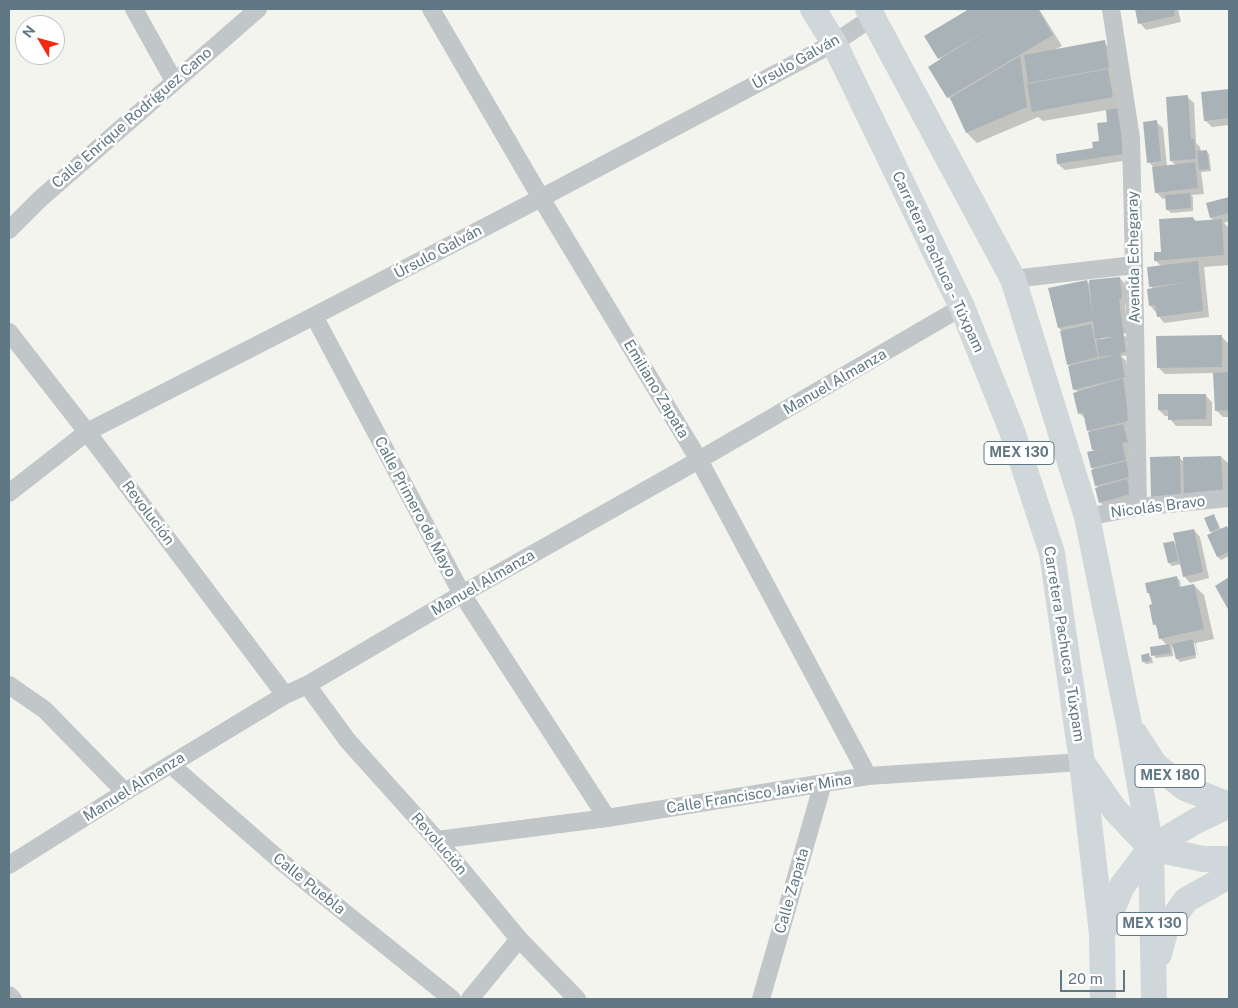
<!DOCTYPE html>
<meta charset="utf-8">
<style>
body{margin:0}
#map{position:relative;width:1238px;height:1008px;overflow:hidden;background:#f4f4ef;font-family:"Public Sans",sans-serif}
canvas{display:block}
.frame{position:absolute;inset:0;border:10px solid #607883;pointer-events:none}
.north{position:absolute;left:15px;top:15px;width:50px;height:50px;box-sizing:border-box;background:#fff;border:1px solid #bfc9cd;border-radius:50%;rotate:307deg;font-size:14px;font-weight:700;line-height:20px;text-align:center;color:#607883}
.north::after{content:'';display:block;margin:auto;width:18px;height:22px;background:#f22911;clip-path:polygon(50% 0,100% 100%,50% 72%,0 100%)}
.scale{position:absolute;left:1060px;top:970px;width:65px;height:22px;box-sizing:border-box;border:2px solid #607883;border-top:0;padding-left:6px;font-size:15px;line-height:18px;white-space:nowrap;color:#607883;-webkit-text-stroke:4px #fff;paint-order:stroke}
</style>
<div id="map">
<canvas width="1238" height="1008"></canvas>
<div class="frame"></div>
<div class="north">N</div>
<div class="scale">20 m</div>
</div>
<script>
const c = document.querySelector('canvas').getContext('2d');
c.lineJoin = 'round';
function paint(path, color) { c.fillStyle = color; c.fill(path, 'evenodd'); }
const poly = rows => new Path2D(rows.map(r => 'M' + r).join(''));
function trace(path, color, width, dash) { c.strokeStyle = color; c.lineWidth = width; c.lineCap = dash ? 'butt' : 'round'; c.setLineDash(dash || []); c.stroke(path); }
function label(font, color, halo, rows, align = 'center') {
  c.font = font + ' "Public Sans",sans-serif'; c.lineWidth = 5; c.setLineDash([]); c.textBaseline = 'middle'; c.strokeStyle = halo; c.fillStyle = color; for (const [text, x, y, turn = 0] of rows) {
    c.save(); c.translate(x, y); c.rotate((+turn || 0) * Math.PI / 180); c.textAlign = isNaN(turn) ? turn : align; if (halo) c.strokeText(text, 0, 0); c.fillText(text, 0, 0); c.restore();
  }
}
const shadow = poly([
 [972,9,1039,9,1062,46,1054,50,1104,42,1114,52,1122,107,1117,108,1125,115,1129,160,1065,170,1058,164,1057,155,1094,150,1101,142,1109,123,1107,110,1043,121,1038,117,977,143,967,133,954,103,948,97,930,67,941,60,926,37],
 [1136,9,1178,9,1181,22,1146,30,1140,23],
 [1229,90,1229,125,1212,127,1205,120,1202,93],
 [1187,97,1194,103,1196,143,1200,147,1201,152,1206,151,1209,154,1211,171,1201,172,1204,194,1191,195,1193,197,1193,211,1171,213,1168,210,1167,198,1163,199,1156,192,1154,168,1149,162,1156,122,1163,128,1167,166,1176,165,1171,161],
 [1229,198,1229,221,1224,223,1229,228,1229,265,1204,267,1209,317,1164,323,1150,305,1153,289,1151,286,1162,267,1155,260,1193,218,1197,222,1214,221,1211,218,1208,204],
 [1120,278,1126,285,1128,305,1125,305,1128,333,1101,337,1101,340,1128,336,1129,342,1126,342,1129,355,1121,356,1126,361,1131,383,1127,384,1129,386,1135,427,1127,429,1130,432,1134,448,1128,450,1137,501,1107,509,1100,502,1098,488,1096,485,1094,470,1092,468,1089,453,1094,452,1090,433,1088,430,1086,419,1079,413,1078,392,1074,389,1063,332,1059,328,1087,281,1091,286],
 [1221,336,1228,343,1229,417,1223,417,1216,410,1214,373,1165,374,1158,367],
 [1205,395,1212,402,1212,426,1176,426,1170,419,1170,416,1165,416,1159,410],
 [1221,457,1228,463,1229,498,1159,503,1180,458,1184,462],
 [1213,516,1216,519,1221,530,1226,528,1229,531,1229,556,1221,560,1218,557,1209,535,1212,534,1206,519],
 [1194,530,1200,537,1209,578,1190,583,1184,576,1181,564,1172,566,1169,563,1173,542,1177,546],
 [1177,578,1180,581,1181,588,1194,585,1204,595,1214,639,1196,643,1198,658,1195,643,1193,643,1196,658,1180,662,1177,659,1174,646,1172,647,1173,656,1156,658,1153,655,1168,646,1160,638,1158,628,1154,624,1153,605,1151,595,1148,593],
 [1149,655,1152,658,1153,663,1146,664,1143,661]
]);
const building = poly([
 [969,9,1038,9,1053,35,947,98,928,67,988,29,938,59,924,36],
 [1135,9,1174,9,1175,16,1138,24],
 [1105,40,1109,68,1028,83,1024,55],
 [1020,56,1027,107,966,133,950,98],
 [1108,69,1113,97,1032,112,1027,84],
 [1229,89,1229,118,1204,121,1201,92],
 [1188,95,1191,139,1194,139,1196,159,1170,161,1166,97],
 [1119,108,1123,154,1057,164,1056,154,1093,148,1092,142,1099,141,1097,123,1107,122,1106,110],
 [1157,120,1161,161,1147,163,1143,122],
 [1207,150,1209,169,1199,170,1197,151],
 [1195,162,1198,188,1155,193,1152,167],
 [1190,193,1191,208,1166,210,1165,195],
 [1229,197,1229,213,1210,218,1206,203],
 [1193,217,1194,221,1222,219,1224,255,1154,261,1154,252,1161,252,1159,219],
 [1198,261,1203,311,1157,317,1155,305,1149,306,1147,289,1190,282,1149,287,1147,267],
 [1120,277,1122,299,1119,299,1126,352,1120,353,1125,377,1073,390,1068,366,1115,355,1099,357,1096,340,1112,337,1095,339,1093,321,1058,328,1048,288,1087,280,1093,317,1089,280],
 [1091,324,1098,357,1067,365,1060,331],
 [1222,335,1222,367,1157,368,1156,336],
 [1229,372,1229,410,1215,411,1213,373],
 [1123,378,1129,421,1087,431,1083,412,1078,414,1073,393],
 [1158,394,1206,394,1206,419,1168,420,1168,410,1158,410],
 [1123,424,1128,442,1122,443,1126,460,1091,468,1087,452,1101,449,1092,450,1088,432],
 [1180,456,1181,496,1151,497,1150,457],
 [1221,456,1223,492,1184,494,1183,457],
 [1126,461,1130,477,1095,486,1091,470],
 [1127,479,1131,494,1099,503,1095,488],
 [1214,514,1219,528,1210,532,1204,518],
 [1227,526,1229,532,1229,552,1217,557,1207,535],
 [1194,529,1203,572,1183,577,1173,533],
 [1174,541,1178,561,1168,563,1163,543],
 [1177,576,1179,587,1194,584,1204,629,1159,639,1156,624,1153,625,1149,605,1152,604,1149,593,1147,593,1145,583],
 [1229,577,1229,611,1215,586],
 [1193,639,1196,655,1176,659,1172,644],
 [1169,644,1171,653,1151,656,1150,647],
 [1149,653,1150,661,1142,662,1141,655]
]);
const street = poly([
 [134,9,174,81],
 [431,9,541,198,699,460,868,776],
 [1111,9,1131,138,1134,265,1138,507],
 [9,230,40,199,258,9],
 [1013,279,1134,265],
 [314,316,462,594,607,818],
 [9,332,87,432,285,695],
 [9,493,87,432,314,316,541,198,834,43,873,17],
 [1087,517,1138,507,1229,498],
 [9,685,45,710,125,792],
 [307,685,348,741,437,840,519,939,577,999],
 [171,765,283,863,452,999],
 [437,840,607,818,868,776,1082,762],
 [9,865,125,792,285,695,307,685,462,594,699,460,962,307],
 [9,995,13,999],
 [470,999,519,939],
 [761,999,823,783]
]);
const primary = poly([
 [813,9,834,43,962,307,1012,431,1052,553,1082,762,1102,934,1103,999],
 [868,9,1013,279,1087,517,1129,724,1151,848,1154,999],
 [1135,734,1155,765,1185,788,1229,805],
 [1085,767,1115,810,1151,848],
 [1151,848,1203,859,1229,859],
 [1103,932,1122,886,1151,848,1194,822,1229,805],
 [1159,954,1166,928,1186,900,1229,876]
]);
const shields = [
 [1019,453,70],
 [1170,776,70],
 [1152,924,70]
];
const shieldNames = [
 ["MEX 130",1019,453],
 ["MEX 180",1170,776],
 ["MEX 130",1152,924]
];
const streetNames = [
 ["Úrsulo Galván",796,62,-29],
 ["Calle Enrique Rodríguez Cano",132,118,-41],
 ["Úrsulo Galván",438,252,-28],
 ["Avenida Echegaray",1134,257,-91],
 ["Carretera Pachuca - Túxpam",938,262,65],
 ["Manuel Almanza",835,382,-30],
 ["Emiliano Zapata",656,389,59],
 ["Calle Primero de Mayo",415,507,62],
 ["Nicolás Bravo",1158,507,-7],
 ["Revolución",148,513,53],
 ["Manuel Almanza",483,583,-30],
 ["Carretera Pachuca - Túxpam",1064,644,81],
 ["Manuel Almanza",134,787,-32],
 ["Calle Francisco Javier Mina",759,794,-9],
 ["Revolución",439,844,49],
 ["Calle Puebla",309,884,39],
 ["Calle Zapata",792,891,-74]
];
paint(shadow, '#0003');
paint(building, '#a9b3b7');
trace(street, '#c1c6c8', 18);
trace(primary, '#d0d7da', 26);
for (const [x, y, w] of shields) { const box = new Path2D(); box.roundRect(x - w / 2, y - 11.5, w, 23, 4); c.fillStyle = '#fff'; c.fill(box); trace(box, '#607883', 1); }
label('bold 14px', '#607883', null, shieldNames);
label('15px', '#607883', '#fff', streetNames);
</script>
